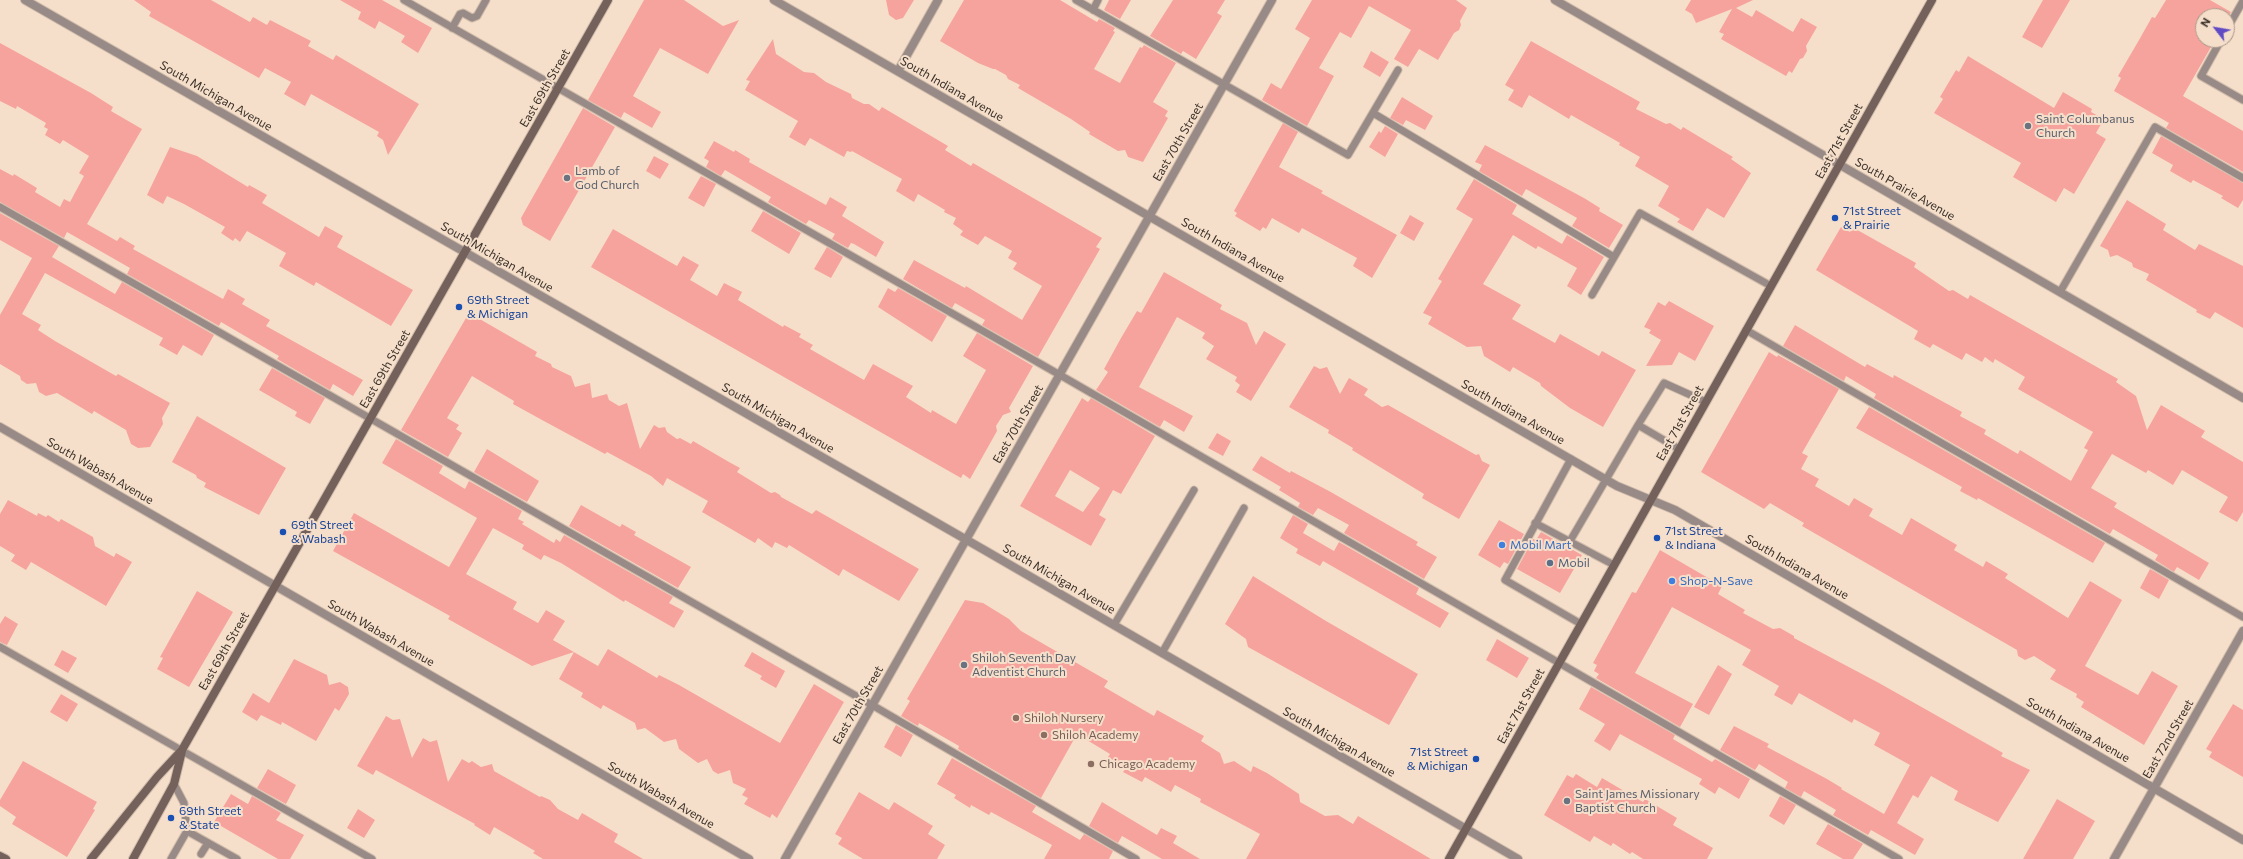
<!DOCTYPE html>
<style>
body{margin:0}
#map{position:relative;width:2243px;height:859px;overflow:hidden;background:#f6dfca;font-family:Commissioner,sans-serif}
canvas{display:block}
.north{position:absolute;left:2195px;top:8px;width:40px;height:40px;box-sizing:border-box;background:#f6dfca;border:1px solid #ab998a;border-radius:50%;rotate:301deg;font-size:11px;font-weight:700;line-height:16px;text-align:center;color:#3a3129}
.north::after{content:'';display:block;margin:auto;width:14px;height:18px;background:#614bc4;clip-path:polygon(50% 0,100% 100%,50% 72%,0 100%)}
</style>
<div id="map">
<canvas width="2243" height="859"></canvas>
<div class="north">N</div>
</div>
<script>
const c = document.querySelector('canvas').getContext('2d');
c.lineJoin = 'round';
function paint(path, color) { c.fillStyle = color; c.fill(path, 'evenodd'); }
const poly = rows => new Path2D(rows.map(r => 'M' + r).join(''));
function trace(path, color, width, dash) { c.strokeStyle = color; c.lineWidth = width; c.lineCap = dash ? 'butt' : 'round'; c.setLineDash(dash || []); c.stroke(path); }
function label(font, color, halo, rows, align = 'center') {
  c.font = font + ' Commissioner,sans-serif'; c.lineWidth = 4; c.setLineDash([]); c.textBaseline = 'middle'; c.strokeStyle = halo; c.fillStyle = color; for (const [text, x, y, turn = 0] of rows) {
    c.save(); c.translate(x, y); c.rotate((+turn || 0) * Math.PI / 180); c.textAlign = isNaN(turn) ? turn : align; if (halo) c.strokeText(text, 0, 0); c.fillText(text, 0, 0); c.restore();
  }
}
const building = poly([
 [134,0,211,0,250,22,253,17,267,25,270,20,311,41,308,46,333,60,336,55,419,104,388,155,383,140,377,136,379,132,311,94,305,106,284,94,291,82,265,68,259,78,149,16,151,12],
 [340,0,382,0,432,28,418,53,401,42,405,36,379,21,375,29,358,19,361,12],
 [644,0,684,0,723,26,739,20,708,74,660,48,633,96,661,112,652,128,624,112,621,118,588,100],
 [886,0,914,0,903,18,896,20,889,15],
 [964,0,1060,0,1097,22,1099,19,1115,28,1113,31,1115,32,1094,69,1120,83,1140,47,1142,48,1144,45,1176,63,1153,102,1168,111,1165,116,1168,118,1143,162,1128,157,1125,150,1118,151,1089,134,1090,132,1071,119,1018,88,1020,85,1008,79,1006,75,995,69,993,69,978,63,940,41],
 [1109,0,1131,0,1120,19,1104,10],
 [1173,0,1225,0,1217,13,1222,16,1196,59,1183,51,1181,54,1150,36],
 [1312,0,1456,0,1467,8,1460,21,1461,25,1459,30,1454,33,1438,60,1419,49,1408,67,1394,59,1411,30,1369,6,1351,38,1340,32,1319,68,1334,76,1307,126,1262,100,1271,83,1281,89,1310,38,1295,29],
 [1691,0,1753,0,1736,8,1752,17,1756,10,1793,32,1801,18,1817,27,1806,46,1807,51,1803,58,1800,59,1792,73,1789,71,1786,76,1721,39,1724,34,1719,32,1732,9,1696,23,1692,14,1685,10],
 [2043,0,2070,0,2042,48,2022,37],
 [2166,0,2210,0,2231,12,2227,19,2227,16,2203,16,2203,40,2215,40,2183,96,2243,131,2243,172,2166,128,2169,123,2114,91,2121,78,2118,76,2139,40,2152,17,2155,18],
 [773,39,776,54,804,72,814,73,826,82,851,94,852,98,864,104,869,104,879,111,882,107,948,146,945,150,971,166,973,163,1102,238,1096,247,1100,249,1038,357,982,325,985,320,955,303,952,308,903,279,914,260,965,288,966,286,1022,320,1042,286,1013,269,1017,263,1008,258,1012,251,985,236,978,245,960,235,963,231,953,224,956,218,944,212,945,210,918,194,914,202,896,191,902,179,852,151,851,152,847,151,844,157,810,138,805,146,789,137,798,121,745,90,750,81,746,80],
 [1531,41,1640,102,1636,109,1666,124,1670,123,1681,130,1683,127,1733,157,1731,159,1751,173,1724,218,1707,208,1693,231,1677,222,1680,219,1658,206,1669,186,1635,166,1640,157,1619,145,1620,143,1571,115,1569,119,1529,95,1522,108,1508,100,1514,90,1505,85],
 [0,43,91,93,113,107,111,111,142,129,87,224,117,241,120,237,135,246,133,249,223,299,228,289,245,299,242,304,270,320,266,326,363,380,353,396,333,384,330,390,277,359,279,356,221,322,219,326,127,274,130,268,67,232,64,238,0,202,0,169,13,176,14,174,37,188,35,192,60,207,64,199,70,202,84,176,79,173,89,156,63,140,60,144,45,135,48,129,44,127,46,123,17,106,16,109,0,101],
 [1371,51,1389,62,1380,77,1363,67],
 [1968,56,2054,108,2063,92,2092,109,2091,112,2104,119,2096,133,2106,139,2074,194,2064,188,2056,202,2013,177,2021,163,1934,113,1943,99,1940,97,1956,70,1959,72],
 [1402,97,1433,116,1425,130,1406,120,1403,125,1390,118],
 [583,108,615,127,550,241,523,225,521,218],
 [1283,123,1298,132,1279,167,1323,191,1321,193,1397,235,1372,278,1353,266,1357,258,1302,228,1299,233,1272,218,1266,229,1263,227,1260,231,1235,216,1237,213,1234,211],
 [1385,126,1398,134,1385,157,1369,147,1379,131,1381,133],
 [2161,136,2243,183,2243,200,2238,208,2221,198,2223,196,2193,180,2191,183,2170,171,2173,165,2152,153],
 [714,141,734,152,735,150,750,159,749,162,826,205,830,197,847,207,842,216,884,242,876,257,854,244,851,243,848,248,832,239,835,234,809,220,806,224,768,202,771,197,725,170,721,176,706,167,709,161,704,158],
 [1485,145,1584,198,1600,208,1599,211,1623,225,1609,248,1572,226,1577,218,1526,189,1522,196,1479,171,1482,165,1475,162],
 [170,147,197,156,248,187,249,185,267,195,262,203,319,237,325,226,343,236,337,247,413,290,391,326,316,282,314,286,279,266,286,253,247,231,240,242,235,238,233,241,221,233,225,227,184,204,167,196,163,204,147,195],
 [654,156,669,164,660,179,646,171],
 [701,176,716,184,704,207,688,198],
 [1474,179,1517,205,1512,214,1562,244,1567,235,1604,257,1581,295,1567,286,1577,268,1538,246,1536,249,1513,235,1483,284,1521,305,1512,319,1555,343,1560,334,1599,356,1602,351,1636,370,1603,427,1570,408,1541,386,1540,383,1513,367,1510,372,1484,356,1481,346,1467,347,1428,324,1432,317,1423,313,1442,281,1438,279,1473,219,1456,209],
 [2127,200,2166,224,2163,230,2195,250,2199,244,2243,266,2243,328,2215,312,2210,319,2196,312,2197,310,2146,280,2149,274,2133,267,2132,263,2117,255,2110,257,2108,250,2100,246],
 [763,211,801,233,789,254,751,231],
 [0,213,59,246,52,257,115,294,122,282,214,335,202,356,183,345,177,355,159,345,163,338,45,273,22,314,41,325,38,330,55,341,116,376,118,374,170,403,162,418,163,424,150,447,138,448,131,444,126,430,94,411,92,414,57,393,46,396,39,392,36,383,27,384,21,380,20,376,0,364,0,315,32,258,0,240],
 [1410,215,1424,223,1414,241,1400,233],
 [1841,227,1850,232,1853,228,1861,232,1916,263,1914,267,1949,291,1953,290,1968,299,1970,295,2118,379,2116,382,2136,396,2147,430,2161,405,2205,431,2201,437,2243,462,2243,512,2237,522,2219,512,2228,497,2182,470,2173,485,2148,470,2146,473,2112,454,2091,488,2117,503,2114,507,2209,563,2199,580,2177,567,2174,572,2155,560,2158,555,2113,529,2110,534,1874,398,1876,394,1846,376,1844,381,1783,346,1795,325,1865,367,1867,364,1893,378,1894,375,1962,412,1960,416,1986,430,1984,434,2018,454,2020,450,2071,481,2088,450,2084,448,2093,432,2018,389,2025,377,1995,359,1993,363,1985,357,1982,362,1966,353,1962,360,1933,344,1930,348,1914,339,1918,331,1816,270],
 [613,229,677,266,683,256,699,265,690,280,692,281,717,296,724,283,742,292,738,300,783,327,784,325,801,334,799,337,813,345,810,349,864,380,873,364,913,386,906,397,931,413,932,410,956,424,986,370,963,356,977,333,1033,366,1009,408,1011,412,1003,415,996,426,997,431,970,479,963,474,961,478,591,267],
 [827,247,843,257,831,278,814,269],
 [1164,272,1222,305,1220,309,1247,323,1256,345,1264,331,1286,344,1251,401,1236,392,1240,385,1235,381,1237,377,1206,359,1214,346,1202,338,1205,333,1177,317,1139,387,1193,416,1184,432,1164,420,1160,427,1096,390,1108,372,1104,369,1121,338,1137,311,1141,313],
 [888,288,895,292,898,288,947,316,932,342,878,307],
 [1669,301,1714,326,1695,361,1679,352,1672,365,1646,366,1661,340,1649,333,1651,330,1644,327,1658,302,1665,306],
 [471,314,537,352,535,356,551,364,552,367,571,376,575,387,590,383,592,398,607,394,609,400,619,406,627,403,640,449,654,425,659,428,665,427,667,432,677,439,680,438,691,444,693,441,729,462,740,468,737,472,771,493,775,492,780,495,781,497,812,514,816,510,919,569,899,601,843,569,839,576,789,545,787,548,775,542,772,548,758,538,755,543,702,512,708,501,667,478,663,486,651,476,607,452,605,454,542,420,513,404,514,401,472,376,447,418,459,425,456,429,462,433,448,457,401,430,466,318,468,319],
 [1769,352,1777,357,1778,355,1839,389,1802,453,1808,456,1801,469,1819,479,1815,486,1849,506,1854,498,1873,509,1869,516,1902,535,1911,518,1957,545,1954,550,1983,567,1986,561,2008,574,2005,578,2068,618,2090,581,2122,600,2085,666,2138,695,2152,671,2178,686,2144,745,2081,707,2084,702,2076,697,2077,694,2050,679,2056,670,2034,656,2025,660,2018,656,2017,650,1802,526,1804,523,1770,503,1764,509,1701,472],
 [1314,366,1320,369,1327,367,1340,394,1349,378,1368,389,1364,395,1382,407,1388,405,1476,455,1479,454,1482,461,1490,465,1459,519,1422,498,1424,494,1352,450,1353,448,1328,433,1329,430,1289,407],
 [272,368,325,398,310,424,295,416,297,412,259,390],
 [1082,398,1088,402,1091,398,1155,436,1121,494,1113,490,1099,515,1106,519,1091,546,1020,506],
 [1070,470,1100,488,1083,512,1055,496],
 [1869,407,2105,543,2093,563,1978,498,1977,500,1960,491,1962,487,1856,428],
 [197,416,286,468,259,515,204,487,206,483,197,478,196,475,172,462],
 [1217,433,1231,441,1223,456,1208,448],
 [396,439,443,466,439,473,465,489,469,481,522,511,518,519,524,522,522,524,554,543,556,539,560,542,564,535,673,597,669,603,684,611,674,628,625,600,624,602,561,563,544,555,541,560,522,549,524,545,493,528,466,574,517,602,513,609,538,623,546,610,565,621,553,640,598,666,608,649,657,678,659,675,679,685,780,743,814,684,844,702,777,818,772,814,770,818,744,804,748,798,742,795,746,789,733,783,730,770,718,774,713,771,707,759,698,763,679,749,676,739,664,742,645,728,637,730,635,723,603,705,601,709,581,697,583,693,559,679,574,652,532,666,448,619,450,616,333,551,354,513,449,567,477,518,382,463],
 [487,449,539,481,527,502,474,472],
 [1261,456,1290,473,1291,471,1329,491,1418,542,1416,545,1437,557,1424,579,1344,533,1349,525,1318,508,1313,515,1298,507,1300,503,1279,490,1281,487,1252,470],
 [8,500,37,516,38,513,46,517,48,515,59,522,61,519,93,537,95,546,114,557,116,553,132,562,106,606,31,562,26,570,11,561,15,555,0,546,0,514],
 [581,505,620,527,622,524,636,532,634,535,691,567,678,588,569,526],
 [1293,515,1308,524,1303,533,1334,551,1339,542,1419,588,1416,594,1449,613,1440,628,1323,561,1320,566,1296,553,1298,549,1280,538],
 [1499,520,1524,534,1508,564,1504,562,1500,568,1478,555],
 [1541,532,1582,555,1560,593,1517,569,1533,539,1536,540],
 [1660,550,1722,586,1718,594,1745,610,1743,613,1773,629,1780,628,1794,636,1794,638,1879,683,1996,749,2003,753,2001,756,2030,770,1998,822,1954,800,1958,791,1931,776,1918,798,1913,795,1897,823,1924,839,1915,855,1871,830,1868,835,1833,815,1836,810,1804,791,1801,797,1785,788,1788,782,1759,764,1755,770,1720,750,1734,726,1769,744,1767,747,1827,779,1842,788,1841,789,1884,814,1910,765,1874,745,1880,733,1854,719,1852,723,1799,693,1792,705,1774,695,1779,686,1742,665,1751,650,1672,607,1635,673,1693,704,1680,727,1596,678,1599,674,1594,671,1597,665,1593,663,1632,592,1636,593],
 [2150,569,2169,580,2159,599,2140,588],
 [1253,576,1326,621,1418,674,1389,725,1248,647,1246,639,1225,624],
 [197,591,233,612,189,687,157,669,163,658,160,657],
 [965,600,983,603,1009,619,1021,631,1108,681,1104,687,1154,716,1157,710,1204,736,1201,741,1220,753,1224,764,1234,761,1251,772,1253,766,1267,773,1299,794,1300,802,1325,816,1338,815,1353,824,1358,816,1431,859,1246,859,1260,834,1200,802,1201,799,1175,785,1171,792,1145,777,1142,782,1123,772,1126,768,1108,757,1110,754,1077,734,1041,798,958,749,959,746,919,723,918,726,901,716,910,701,907,699],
 [5,616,18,624,7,645,0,642,0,624],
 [1497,639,1529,658,1517,678,1486,660],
 [62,650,77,658,68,673,54,665],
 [752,652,785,671,776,688,760,679,762,676,744,666],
 [294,659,327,675,329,685,340,682,348,687,349,694,339,711,335,708,316,741,282,722,281,725,261,715,257,721,242,712,253,693,269,703],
 [1718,665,1732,674,1709,715,1694,707],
 [1591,687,1675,735,1673,739,1712,762,1715,759,1750,779,1739,799,1719,787,1715,794,1699,784,1702,779,1620,734,1610,751,1594,741,1605,724,1579,709],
 [61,694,78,704,67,722,50,712],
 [2233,704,2243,710,2243,777,2209,757,2212,752,2206,749],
 [386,716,393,720,400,719,412,758,423,738,430,742,437,740,448,782,462,759,469,763,472,761,481,767,492,764,494,771,540,797,541,796,550,800,558,809,578,820,582,813,618,834,614,842,643,859,543,859,533,853,535,851,494,827,490,835,474,825,475,824,376,770,373,775,357,766],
 [896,725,913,735,901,757,884,747],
 [952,758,1036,806,1032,812,1080,840,1084,834,1113,851,1109,859,1044,859,1052,845,991,812,989,815,971,805,970,808,954,798,956,795,937,784],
 [23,761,97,802,93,809,95,810,67,857,12,824,16,817,0,806,0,800],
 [268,769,296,785,286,804,257,788],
 [1576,774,1597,787,1602,778,1643,802,1645,799,1677,818,1673,825,1713,848,1707,859,1643,859,1632,852,1630,854,1613,843,1611,846,1594,836,1590,842,1544,815,1567,775,1573,778],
 [859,792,889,810,894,802,933,826,928,834,945,845,937,859,863,859,838,844,842,838,835,834],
 [231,794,248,804,252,796,281,813,276,820,304,835,290,859,278,859,214,822],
 [1780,796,1796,805,1784,825,1769,816],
 [2057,799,2095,821,2073,859,2023,859],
 [1102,802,1157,835,1161,828,1177,836,1173,843,1200,859,1162,859,1122,836,1118,843,1089,826],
 [358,809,375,820,364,838,347,828],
 [1828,824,1863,844,1853,859,1843,859,1816,844]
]);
const lane = poly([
 [404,0,1060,375,1899,859],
 [1076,0,1348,155,1398,70],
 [1093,10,1098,0],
 [452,28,460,14,463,13,472,18,477,16,486,0],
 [2227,29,2243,1],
 [2221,40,2201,76,2243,100],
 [1373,113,1614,257],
 [0,207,872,705,1136,859],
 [2060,292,2155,127,2243,178],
 [1592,295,1640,213,1771,286],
 [1746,330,2243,617],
 [1679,449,1638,425,1664,383,1706,402],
 [1571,459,1505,580,1581,624],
 [1535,523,1614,565],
 [1570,541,1638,425],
 [1114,625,1194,490],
 [0,647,372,859],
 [1162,653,1244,508],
 [174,784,184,803,187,831],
 [201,854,208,843],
 [171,859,187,831,237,859]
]);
const street = poly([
 [25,0,986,551,1518,859],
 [774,0,1617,486,1675,510,2243,840],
 [1555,0,2243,398],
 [898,71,938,0],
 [0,427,749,859],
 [785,859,1272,0],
 [2114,859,2243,631]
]);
const secondary = poly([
 [0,856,6,859],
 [91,859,157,777,182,750,608,0],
 [133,859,174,784,182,751],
 [1449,859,1932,0]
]);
const markers = [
 [2028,126,4,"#6b7280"],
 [567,178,4,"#6b7280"],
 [1835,218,4,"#1a4fb4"],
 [459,307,4,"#1a4fb4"],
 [283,532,4,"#1a4fb4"],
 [1657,538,4,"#1a4fb4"],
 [1502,545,4,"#3f7fe0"],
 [1550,563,4,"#5c6f8a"],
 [1672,581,4,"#3f7fe0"],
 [964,665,4,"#6b7280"],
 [1016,718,4,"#8d6e63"],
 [1044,735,4,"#8d6e63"],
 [1476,759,4,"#1a4fb4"],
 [1091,764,4,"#8d6e63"],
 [1567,801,4,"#6b7280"],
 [171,818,4,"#1a4fb4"]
];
const streetNames = [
 ["East 69th Street",545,88,-60],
 ["South Indiana Avenue",952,89,30],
 ["South Michigan Avenue",216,96,30],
 ["East 71st Street",1839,141,-61],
 ["East 70th Street",1178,142,-60],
 ["South Prairie Avenue",1905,189,30],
 ["South Indiana Avenue",1233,250,30],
 ["South Michigan Avenue",497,257,30],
 ["East 69th Street",385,369,-60],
 ["South Indiana Avenue",1513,412,30],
 ["South Michigan Avenue",778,418,30],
 ["East 71st Street",1680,423,-61],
 ["East 70th Street",1018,424,-60],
 ["South Wabash Avenue",100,471,30],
 ["South Indiana Avenue",1797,567,30],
 ["South Michigan Avenue",1059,579,30],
 ["South Wabash Avenue",381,633,30],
 ["East 69th Street",224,651,-60],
 ["East 70th Street",858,705,-60],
 ["East 71st Street",1521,706,-61],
 ["South Indiana Avenue",2078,730,30],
 ["East 72nd Street",2168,739,-60],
 ["South Michigan Avenue",1339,742,30],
 ["South Wabash Avenue",661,795,30]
];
const worshipNames = [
 ["Saint Columbanus",2036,119],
 ["Church",2036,133],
 ["Lamb of",575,171],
 ["God Church",575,185],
 ["Shiloh Seventh Day",972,658],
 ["Adventist Church",972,672],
 ["Saint James Missionary",1575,794],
 ["Baptist Church",1575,808]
];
const transitNames = [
 ["71st Street",1843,211],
 ["& Prairie",1843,225],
 ["69th Street",467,300],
 ["& Michigan",467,314],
 ["69th Street",291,525],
 ["& Wabash",291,539],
 ["71st Street",1665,531],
 ["& Indiana",1665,545],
 ["71st Street",1468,752,"right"],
 ["& Michigan",1468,766,"right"],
 ["69th Street",179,811],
 ["& State",179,825]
];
const shopNames = [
 ["Mobil Mart",1510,545],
 ["Shop-N-Save",1680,581]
];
const serviceNames = [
 ["Mobil",1558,563]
];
const educationNames = [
 ["Shiloh Nursery",1024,718],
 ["Shiloh Academy",1052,735],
 ["Chicago Academy",1099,764]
];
paint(building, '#f7a39d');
trace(lane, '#d0bcaa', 9);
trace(street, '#d0bcaa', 10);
trace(secondary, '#d0bcaa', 10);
trace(lane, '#988b87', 7);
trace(street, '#988b87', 8);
trace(secondary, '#74615b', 8);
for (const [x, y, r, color] of markers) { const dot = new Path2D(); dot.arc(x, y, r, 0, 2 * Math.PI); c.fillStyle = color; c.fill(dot); trace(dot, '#f6dfca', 1.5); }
label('12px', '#3a3129', '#f6dfca', streetNames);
label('12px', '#5b616d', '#f6dfca', worshipNames, 'left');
label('12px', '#164399', '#f6dfca', transitNames, 'left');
label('12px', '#366cbe', '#f6dfca', shopNames, 'left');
label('12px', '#4e5e75', '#f6dfca', serviceNames, 'left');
label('12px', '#785e54', '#f6dfca', educationNames, 'left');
</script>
